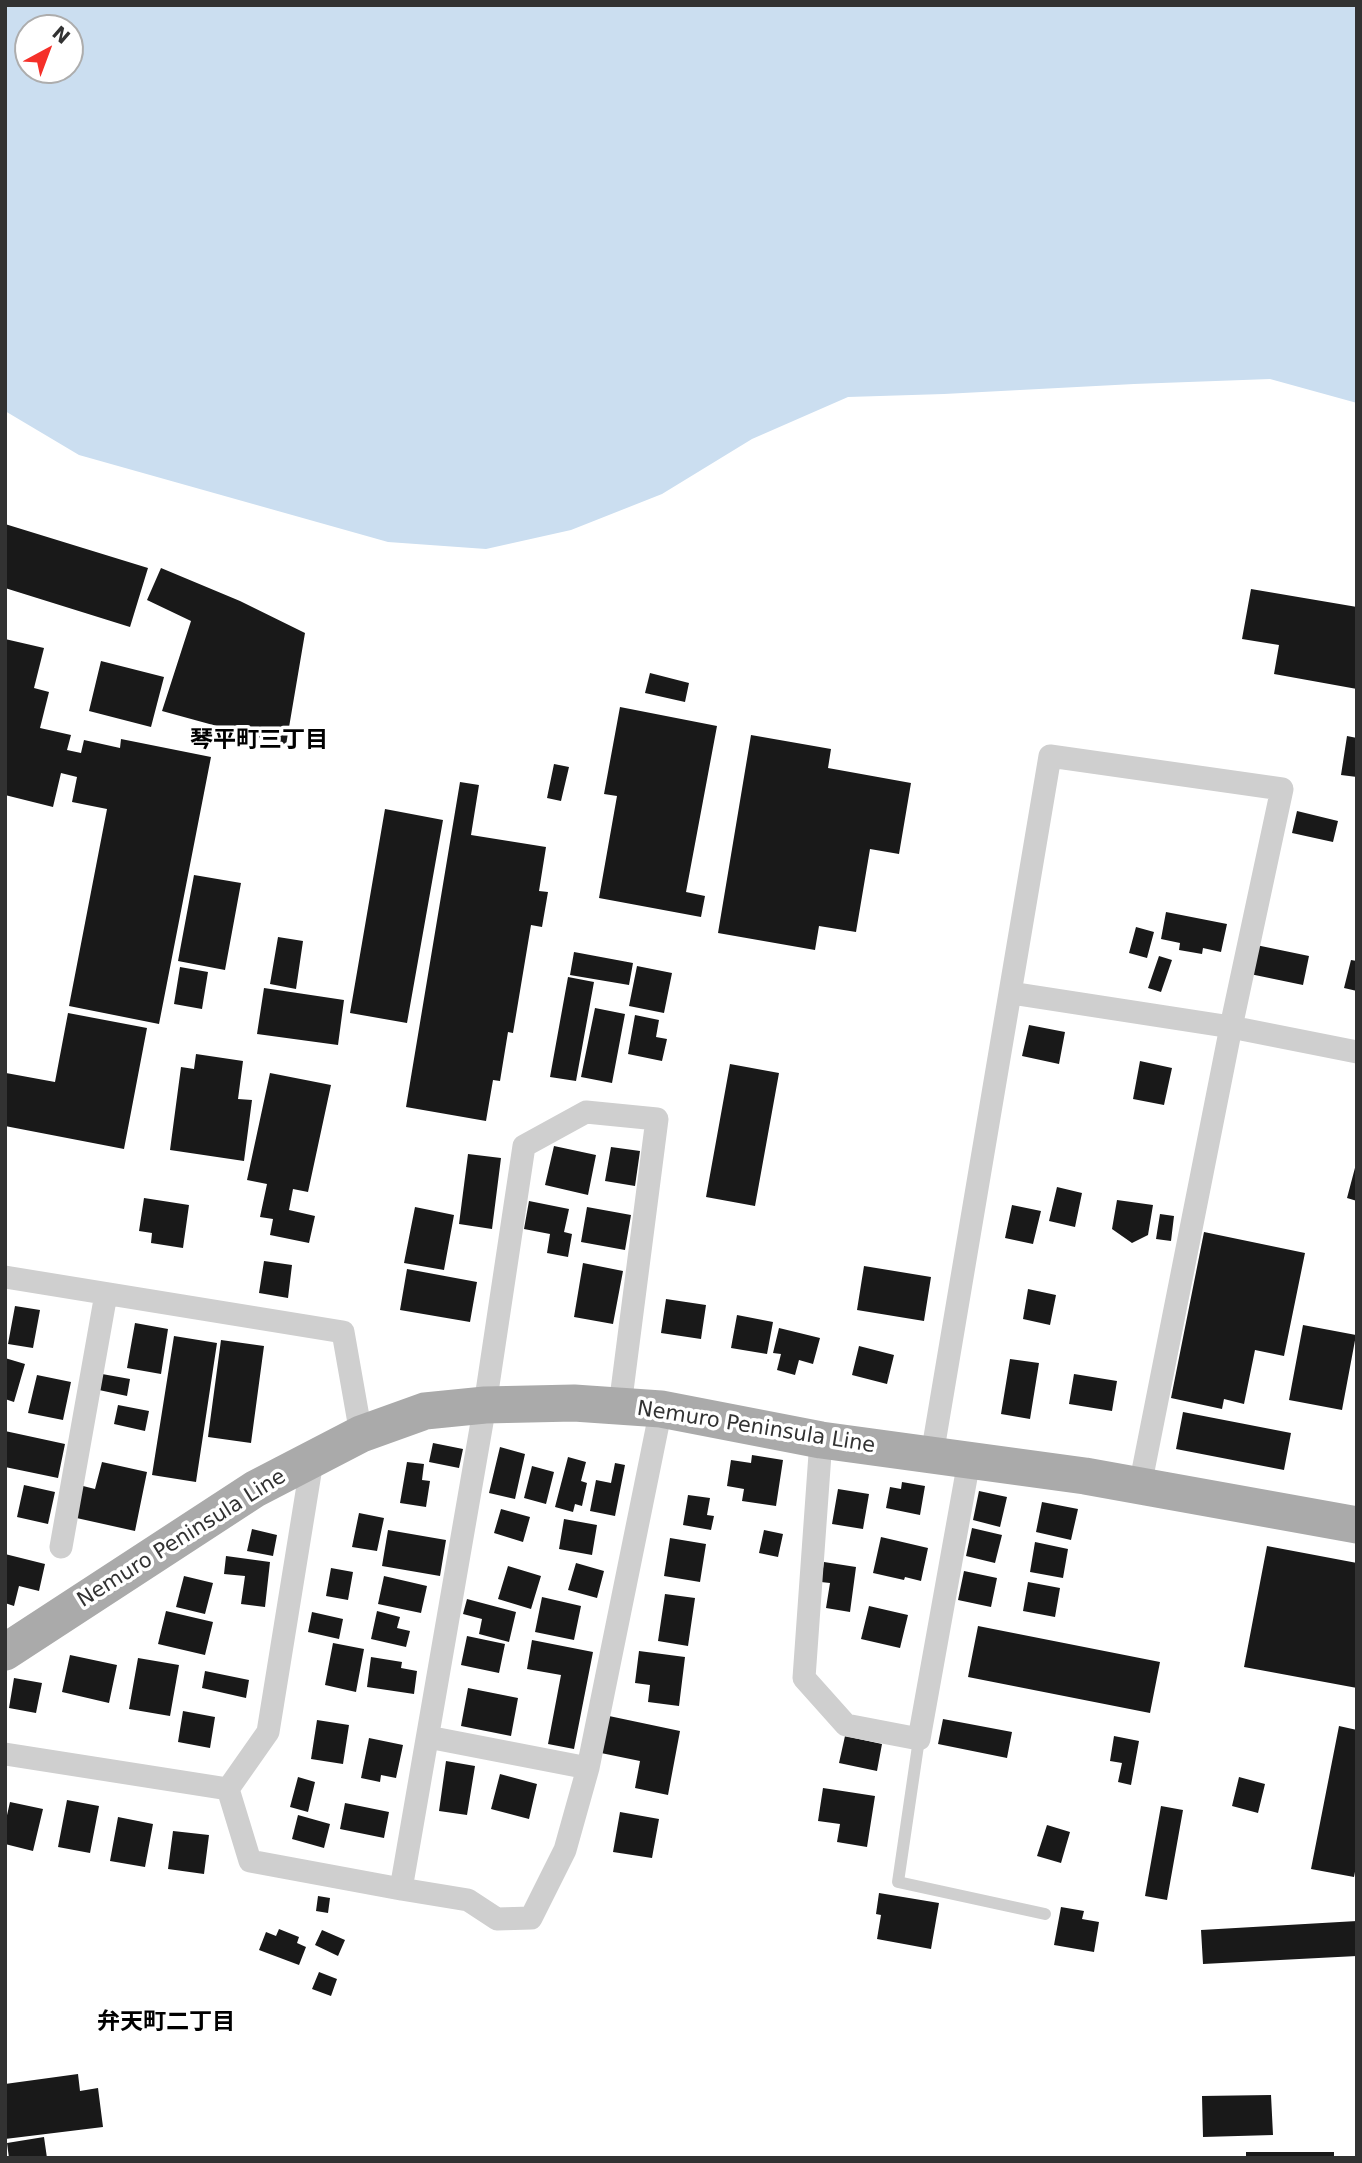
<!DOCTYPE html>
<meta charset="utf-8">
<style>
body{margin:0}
#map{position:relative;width:1362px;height:2163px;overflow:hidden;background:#fff;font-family:"DejaVu Sans",sans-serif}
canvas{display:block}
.frame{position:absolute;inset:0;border:7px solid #323232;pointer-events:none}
.north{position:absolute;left:14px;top:14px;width:70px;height:70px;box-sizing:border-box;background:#fff;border:2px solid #adadad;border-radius:50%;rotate:41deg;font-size:19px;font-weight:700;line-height:28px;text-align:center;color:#323232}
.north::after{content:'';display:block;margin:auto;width:24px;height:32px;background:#f53029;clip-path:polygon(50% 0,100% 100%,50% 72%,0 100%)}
</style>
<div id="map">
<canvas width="1362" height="2163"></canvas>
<div class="frame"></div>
<div class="north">N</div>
</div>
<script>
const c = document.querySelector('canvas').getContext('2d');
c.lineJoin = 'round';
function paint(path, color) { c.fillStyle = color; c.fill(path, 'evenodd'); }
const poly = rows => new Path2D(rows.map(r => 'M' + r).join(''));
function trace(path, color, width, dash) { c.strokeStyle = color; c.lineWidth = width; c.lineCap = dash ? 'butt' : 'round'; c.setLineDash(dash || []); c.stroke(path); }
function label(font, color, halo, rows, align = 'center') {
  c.font = font + ' "DejaVu Sans","Noto Sans JP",sans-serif'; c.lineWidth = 7; c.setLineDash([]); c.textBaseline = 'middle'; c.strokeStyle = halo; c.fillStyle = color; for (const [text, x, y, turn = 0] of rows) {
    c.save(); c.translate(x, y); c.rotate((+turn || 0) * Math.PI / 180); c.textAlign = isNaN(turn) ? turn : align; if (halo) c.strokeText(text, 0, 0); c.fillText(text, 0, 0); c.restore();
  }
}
const water = poly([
 [5,5,1357,5,1357,403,1270,379,1134,384,944,394,848,397,752,439,662,494,571,530,486,549,388,542,79,455,5,411],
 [28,28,70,28,70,70,28,70]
]);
const building = poly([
 [5,524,148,568,130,627,5,588],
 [161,568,240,601,305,633,286,745,162,711,191,621,147,600],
 [1251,589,1357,607,1357,689,1274,674,1279,645,1242,639],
 [5,639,44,648,34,688,49,692,40,728,71,735,67,750,81,753,84,740,120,748,121,739,211,757,159,1024,69,1006,107,809,72,802,77,777,61,773,53,807,5,795],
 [101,661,164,677,151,727,89,711],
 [650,673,689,683,685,702,645,693],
 [620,707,717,726,686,892,705,896,701,917,599,898,617,796,604,794],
 [751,735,831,749,828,768,911,783,899,854,870,849,856,932,819,926,815,950,718,933],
 [1347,736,1357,738,1357,777,1341,775],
 [554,764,569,767,561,801,547,798],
 [460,782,479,785,471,835,546,847,539,891,548,892,542,927,531,925,513,1033,508,1032,500,1081,493,1080,486,1121,406,1107],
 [385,809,443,820,407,1023,350,1013],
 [1297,811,1338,821,1333,842,1292,833],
 [194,875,241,883,225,970,178,961],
 [1166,912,1227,924,1221,952,1203,948,1202,954,1179,950,1180,943,1161,939],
 [1136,927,1154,932,1147,958,1129,953],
 [278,937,303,941,296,989,270,984],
 [1256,945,1309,956,1303,985,1250,974],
 [574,952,633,963,629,985,570,975],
 [1159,956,1172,960,1161,992,1148,988],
 [1351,960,1357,961,1357,991,1344,988],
 [637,966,672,973,664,1013,629,1006],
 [180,967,208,972,202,1009,174,1004],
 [568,977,594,982,576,1081,550,1077],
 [264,988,344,1000,338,1045,257,1034],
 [595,1008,625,1014,612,1083,581,1077],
 [68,1013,147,1028,124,1149,5,1126,6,1073,55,1082],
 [635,1015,659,1020,656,1037,667,1039,662,1061,628,1054],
 [1029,1025,1065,1032,1059,1064,1022,1056],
 [196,1054,243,1061,238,1099,252,1100,244,1161,170,1150,181,1067,194,1069],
 [1140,1061,1172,1068,1164,1105,1133,1099],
 [730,1064,779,1073,755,1206,706,1197],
 [270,1073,331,1085,308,1192,293,1189,289,1210,315,1216,309,1243,270,1235,273,1219,260,1217,267,1184,247,1180],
 [554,1146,596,1155,588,1195,545,1185],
 [611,1147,640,1151,635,1186,605,1181],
 [468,1154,501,1158,492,1229,459,1224],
 [1356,1164,1357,1165,1357,1201,1347,1198],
 [1057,1187,1082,1193,1075,1227,1049,1221],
 [144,1198,189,1205,183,1248,151,1243,152,1233,139,1231],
 [1117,1200,1153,1205,1148,1235,1132,1243,1112,1229],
 [529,1201,569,1209,564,1232,572,1234,568,1257,547,1253,550,1234,524,1229],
 [1012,1205,1041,1211,1033,1244,1005,1238],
 [415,1207,454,1215,444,1270,404,1263],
 [587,1207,631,1215,625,1250,581,1242],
 [1160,1214,1174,1216,1171,1241,1156,1239],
 [1204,1232,1305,1253,1284,1356,1255,1350,1244,1404,1224,1399,1222,1409,1171,1398],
 [264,1261,292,1265,288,1298,259,1293],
 [583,1263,623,1271,613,1324,574,1317],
 [864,1266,931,1277,924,1321,857,1310],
 [407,1269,477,1282,470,1322,400,1310],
 [1028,1289,1056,1295,1050,1325,1023,1319],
 [666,1299,706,1305,701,1339,661,1333],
 [15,1306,40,1310,33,1348,8,1344],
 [737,1315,773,1322,767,1354,731,1348],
 [135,1323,168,1329,161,1374,127,1368],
 [1303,1325,1356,1335,1342,1410,1289,1400],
 [779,1328,820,1338,813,1364,799,1360,795,1375,777,1370,781,1354,773,1353],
 [174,1336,217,1343,196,1482,152,1475],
 [221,1340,264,1346,251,1443,208,1437],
 [859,1346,894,1355,887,1384,852,1375],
 [5,1358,25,1364,14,1402,5,1399],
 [1010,1359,1039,1363,1030,1419,1001,1414],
 [102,1374,130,1379,127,1396,99,1390],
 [1074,1374,1117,1381,1112,1411,1069,1404],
 [37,1375,71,1382,63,1420,28,1413],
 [118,1405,149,1411,145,1431,114,1424],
 [1183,1412,1291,1433,1284,1470,1176,1449],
 [5,1431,65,1444,58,1478,5,1467],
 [433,1443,463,1449,459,1468,429,1462],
 [500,1447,525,1454,515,1499,489,1493],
 [752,1455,783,1460,776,1506,742,1501,744,1489,727,1486,731,1460,751,1463],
 [568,1457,586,1462,581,1481,587,1483,582,1506,575,1504,573,1512,555,1507],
 [102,1462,147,1472,135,1531,72,1517,79,1485,95,1489],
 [407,1462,424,1464,422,1480,430,1481,426,1507,400,1503],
 [615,1463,625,1465,615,1516,590,1511,596,1480,611,1483],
 [532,1466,554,1472,546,1504,524,1498],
 [902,1482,925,1486,920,1515,886,1508,890,1487,901,1489],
 [24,1485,55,1492,48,1524,17,1517],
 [838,1489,869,1494,863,1529,832,1524],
 [979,1491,1007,1497,1000,1527,973,1520],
 [688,1495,710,1498,707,1515,714,1516,711,1530,683,1525],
 [1042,1502,1078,1509,1071,1540,1036,1532],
 [501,1509,530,1517,523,1542,494,1533],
 [359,1513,384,1518,377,1551,352,1547],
 [564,1519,597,1525,592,1555,559,1549],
 [972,1528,1002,1535,995,1563,966,1556],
 [252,1529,277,1535,273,1556,247,1551],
 [388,1530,446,1540,440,1576,382,1566],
 [764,1530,783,1534,778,1557,759,1553],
 [881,1537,928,1548,921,1581,905,1577,904,1580,873,1573],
 [670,1538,706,1544,700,1582,664,1576],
 [1035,1542,1068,1549,1063,1578,1030,1572],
 [1267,1546,1357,1563,1357,1688,1244,1667],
 [5,1554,45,1564,39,1591,19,1586,14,1606,5,1603],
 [226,1556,270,1562,265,1607,241,1604,245,1576,224,1574],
 [824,1562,856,1567,850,1612,826,1608,830,1583,821,1582],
 [576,1563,604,1571,597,1598,568,1590],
 [508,1566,541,1576,531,1609,498,1599],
 [331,1568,353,1572,348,1600,326,1596],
 [964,1571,997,1578,991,1607,958,1600],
 [184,1576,213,1583,205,1614,176,1607],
 [384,1576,427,1586,421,1613,378,1604],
 [1028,1582,1060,1588,1055,1617,1023,1611],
 [665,1594,695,1598,688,1646,658,1641],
 [542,1597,581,1606,574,1640,535,1632],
 [467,1599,516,1612,509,1642,479,1634,482,1619,463,1614],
 [869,1606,908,1615,900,1648,861,1639],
 [166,1611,213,1622,205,1655,158,1644],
 [377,1611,400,1617,397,1628,410,1631,406,1647,371,1639],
 [312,1612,343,1619,339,1639,308,1632],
 [978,1626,1160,1662,1150,1713,968,1677],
 [467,1636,505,1644,499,1673,461,1665],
 [532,1640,593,1652,574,1749,548,1744,561,1675,527,1669],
 [333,1643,364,1649,356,1692,325,1685],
 [639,1651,685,1657,679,1706,648,1702,650,1685,635,1683],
 [70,1655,117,1665,109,1703,62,1692],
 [371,1657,402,1662,401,1668,417,1671,414,1694,367,1687],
 [138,1658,179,1665,170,1716,129,1709],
 [205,1671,249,1680,246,1698,202,1688],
 [14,1678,42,1683,36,1713,9,1708],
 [468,1688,518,1698,511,1736,461,1726],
 [183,1711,215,1717,210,1748,178,1742],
 [609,1716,680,1731,668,1795,635,1788,640,1761,601,1753],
 [943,1719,1012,1732,1007,1758,938,1744],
 [317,1720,349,1725,343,1764,311,1759],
 [1339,1726,1357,1730,1357,1861,1354,1877,1311,1869],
 [845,1736,882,1744,877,1771,839,1763],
 [1114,1736,1139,1741,1131,1785,1118,1782,1122,1763,1110,1761],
 [369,1738,403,1745,396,1778,381,1775,380,1782,361,1778],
 [446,1761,475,1766,467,1815,439,1811],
 [500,1774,537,1784,529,1819,491,1809],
 [298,1777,315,1782,308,1812,290,1807],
 [1239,1777,1265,1784,1258,1813,1232,1806],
 [823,1788,875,1796,867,1847,837,1842,840,1824,818,1821],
 [67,1800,99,1806,90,1853,58,1847],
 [10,1802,43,1809,33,1851,5,1844,5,1824],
 [345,1803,389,1812,384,1838,340,1829],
 [1161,1806,1183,1810,1167,1900,1145,1896],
 [620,1812,659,1819,652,1858,613,1852],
 [298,1815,330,1824,324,1848,292,1839],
 [118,1817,153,1824,145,1867,110,1861],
 [1047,1825,1070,1832,1061,1863,1037,1856],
 [173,1831,209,1835,204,1874,168,1869],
 [879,1893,939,1903,931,1949,877,1939,881,1915,876,1914],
 [318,1896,330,1898,328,1913,316,1911],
 [1061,1907,1084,1911,1082,1919,1099,1922,1094,1952,1054,1945],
 [1357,1921,1357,1956,1203,1964,1201,1930],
 [279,1929,299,1937,297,1943,306,1947,299,1965,259,1950,266,1932,276,1936],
 [322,1930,345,1940,338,1956,315,1945],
 [319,1972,337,1979,331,1996,312,1989],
 [78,2074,80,2091,98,2088,103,2127,5,2139,5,2084],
 [1271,2095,1273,2135,1203,2137,1202,2096],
 [44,2137,47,2158,9,2158,7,2143],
 [1246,2152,1334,2152,1334,2158,1246,2158]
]);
const lane = poly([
 [919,1739,898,1882,1045,1914]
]);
const street = poly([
 [1011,993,1231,1027,1357,1052],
 [5,1277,343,1332,361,1434],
 [821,1440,804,1678,846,1725,919,1739,969,1461],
 [932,1455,1050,756,1282,789,1231,1027,1140,1486],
 [61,1547,106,1294],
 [428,1737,588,1768],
 [5,1754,228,1789,268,1732,312,1461],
 [228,1789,250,1861,401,1889,485,1405,524,1146,586,1112,657,1119,620,1406],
 [401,1889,468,1900,497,1919,531,1918,565,1850,588,1768,661,1409]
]);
const primary = poly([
 [5,1652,255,1489,361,1434,425,1411,485,1405,574,1403,661,1409,821,1440,1085,1476,1357,1525]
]);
const streetNames = [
 ["Nemuro Peninsula Line",756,1428,9],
 ["Nemuro Peninsula Line",182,1539,-32]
];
const neighbourhoodNames = [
 ["琴平町三丁目",259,741],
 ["弁天町二丁目",166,2023]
];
paint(water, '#cbdef0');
paint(building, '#191919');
trace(lane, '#cfcfcf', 12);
trace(street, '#cfcfcf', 23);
trace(primary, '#aaa', 37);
label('21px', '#323232', '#fff', streetNames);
label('bold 23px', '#000', '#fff', neighbourhoodNames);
</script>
